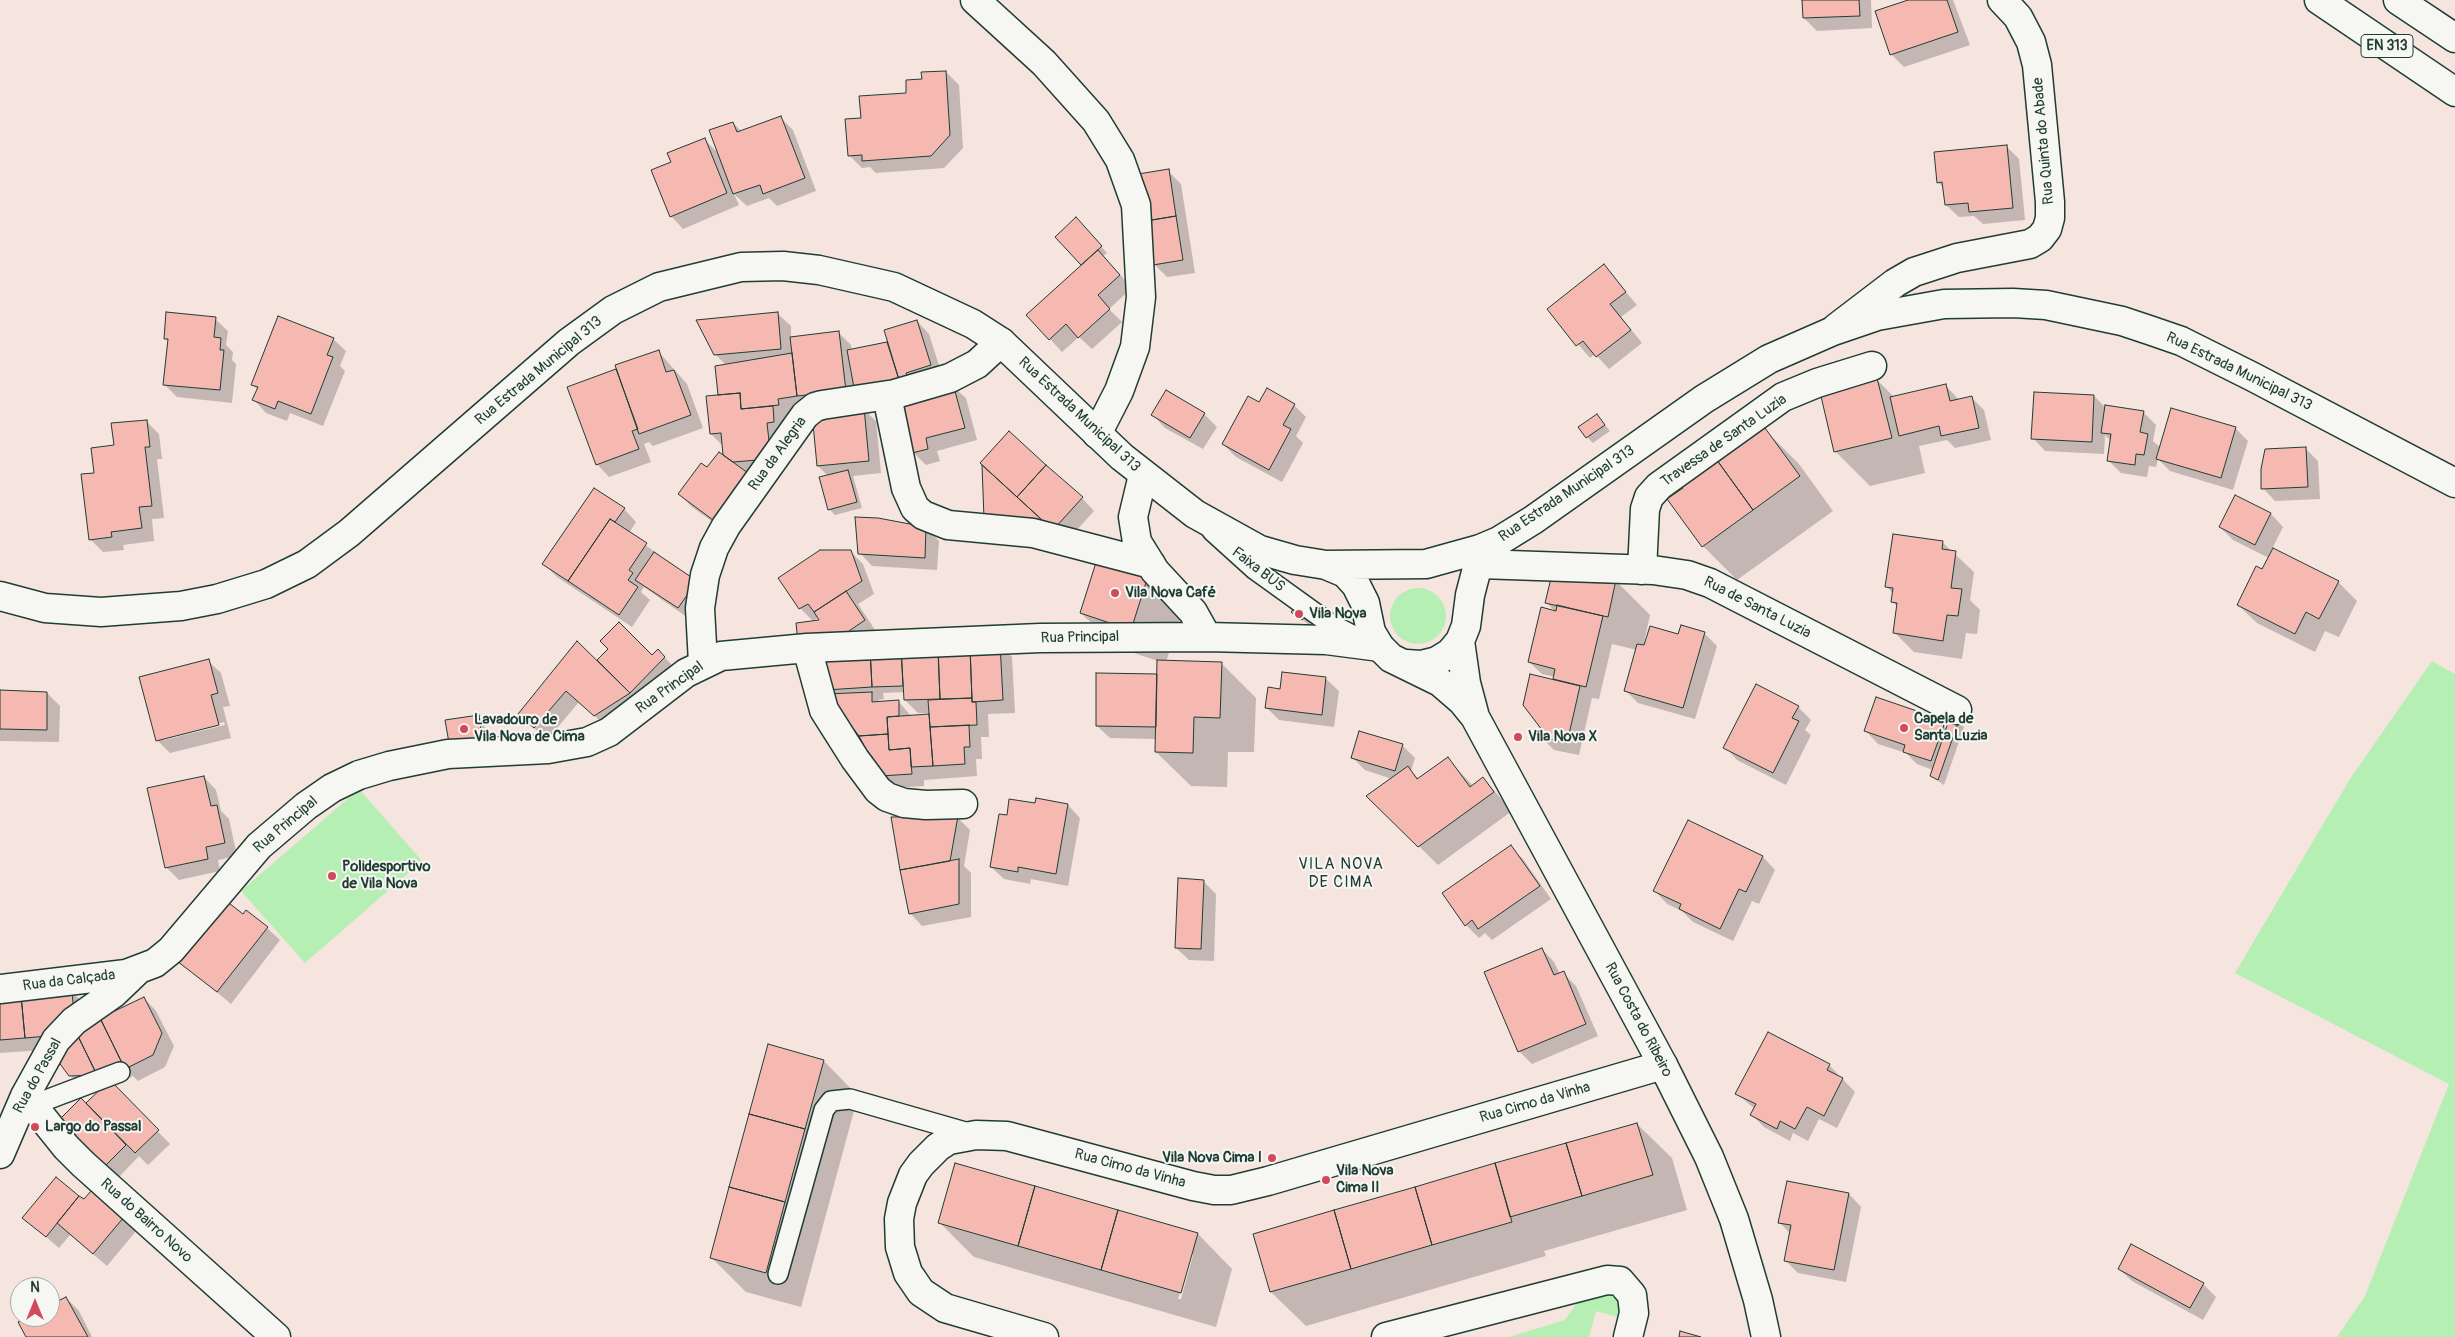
<!DOCTYPE html>
<meta charset="utf-8">
<style>
body{margin:0}
#map{position:relative;width:2455px;height:1337px;overflow:hidden;background:#f6e4df;font-family:Pangolin,sans-serif}
canvas{display:block}
.north{position:absolute;left:10px;top:1277px;width:50px;height:50px;box-sizing:border-box;background:#f6f6f2;border:1px solid #a0aca6;border-radius:50%;rotate:0deg;font-size:14px;font-weight:700;line-height:20px;text-align:center;color:#1f3d34}
.north::after{content:'';display:block;margin:auto;width:18px;height:22px;background:#d1495b;clip-path:polygon(50% 0,100% 100%,50% 72%,0 100%)}
</style>
<div id="map">
<canvas width="2455" height="1337"></canvas>
<div class="north">N</div>
</div>
<script>
const c = document.querySelector('canvas').getContext('2d');
c.lineJoin = 'round';
function paint(path, color) { c.fillStyle = color; c.fill(path, 'evenodd'); }
const poly = rows => new Path2D(rows.map(r => 'M' + r).join(''));
function trace(path, color, width, dash) { c.strokeStyle = color; c.lineWidth = width; c.lineCap = dash ? 'butt' : 'round'; c.setLineDash(dash || []); c.stroke(path); }
function label(font, color, halo, rows, align = 'center') {
  c.font = font + ' Pangolin,sans-serif'; c.lineWidth = 4; c.setLineDash([]); c.textBaseline = 'middle'; c.strokeStyle = halo; c.fillStyle = color; for (const [text, x, y, turn = 0] of rows) {
    c.save(); c.translate(x, y); c.rotate((+turn || 0) * Math.PI / 180); c.textAlign = isNaN(turn) ? turn : align; if (halo) c.strokeText(text, 0, 0); c.fillText(text, 0, 0); c.restore();
  }
}
const green = poly([
 '1390 616a28 28 0 1 1 56 0a28 28 0 1 1-56 0Z',
 [2432,661,2455,674,2455,1337,2337,1337,2365,1296,2449,1084,2235,973,2350,779],
 [359,789,422,861,305,963,241,891],
 [1588,1287,1618,1292,1621,1318,1596,1311,1589,1337,1509,1337,1565,1320]
]);
const shadow = poly([
 [1804,0,1871,0,1872,28,1817,31,1804,18],
 [1912,0,1953,0,1970,45,1904,67,1891,54],
 [946,72,959,85,963,148,944,168,876,173,870,167,862,168,849,155,862,119,908,94,923,81],
 [781,118,793,130,816,191,777,206,769,198,747,206,734,194,739,205,683,229,671,216,673,162,704,139,719,154,733,123,742,132],
 [2007,147,2019,159,2025,220,1983,224,1974,216,1959,217,1946,205,1944,188,1938,182],
 [1168,171,1181,184,1195,273,1167,277,1154,264],
 [1082,225,1107,253,1103,256,1132,288,1109,309,1122,322,1092,349,1079,337,1062,352,1050,339,1083,265,1057,237],
 [1604,266,1637,305,1621,317,1642,343,1609,369,1595,354,1590,358,1548,309],
 [778,314,791,326,791,338,838,332,851,345,852,351,889,342,917,321,929,334,943,378,966,398,977,440,937,451,940,461,926,465,913,452,899,401,790,411,791,418,785,418,786,435,779,435,783,471,747,475,731,535,692,507,679,494,724,457,723,446,711,434,727,366,715,354],
 [215,319,228,331,226,345,233,352,232,360,236,364,232,403,177,397,164,384,169,342,165,338],
 [333,339,346,351,340,366,345,371,323,426,290,413,287,421,266,413,254,400,258,390,253,385],
 [658,351,687,384,703,428,653,446,649,442,644,444,651,462,609,477,597,464,569,388,618,370],
 [1877,380,1894,397,1946,386,1959,400,1971,397,1984,410,1991,440,1955,448,1947,440,1919,446,1925,473,1870,486,1835,451],
 [2094,396,2106,408,2143,412,2156,425,2153,441,2161,448,2235,428,2248,441,2233,490,2170,471,2158,459,2156,467,2149,466,2147,477,2121,473,2108,460,2111,441,2105,435,2104,454,2045,451,2033,438],
 [1260,404,1294,405,1306,417,1296,436,1303,443,1282,482,1236,457,1223,444],
 [863,409,876,421,881,473,853,476,862,508,835,515,829,509,828,476,818,466],
 [1204,414,1217,427,1203,449,1165,428,1153,415],
 [1597,415,1610,431,1593,443,1587,437],
 [146,421,159,434,162,459,157,459,164,518,152,519,154,541,123,545,124,550,103,552,90,539,95,474,115,446],
 [1765,430,1799,464,1833,511,1737,580,1703,546,1684,488,1745,435,1750,440],
 [2305,448,2318,461,2320,499,2275,501,2263,488],
 [984,465,1082,498,1094,511,1066,542,986,519],
 [2235,497,2271,514,2283,527,2272,549,2338,582,2357,601,2339,637,2325,631,2315,652,2257,623,2238,605,2269,558,2233,540,2220,527],
 [624,509,636,522,629,533,696,582,691,620,644,587,641,592,650,600,632,627,557,577,544,564],
 [926,528,939,541,937,570,872,566,860,553],
 [1942,542,1974,572,1970,600,1980,610,1977,634,1966,633,1962,659,1914,652,1895,633,1898,607,1892,602,1893,594,1887,587],
 [850,551,863,564,874,594,858,604,877,633,1000,645,1012,657,1015,713,988,714,989,737,981,737,982,759,976,759,977,776,924,780,924,786,894,788,881,775,860,735,829,695,821,621,819,617,813,621,800,608],
 [904,692,905,700,918,713,930,713,931,715,911,716,898,701,881,702,878,700,884,699,883,693],
 [1128,562,1183,609,1166,662,1221,663,1256,698,1254,752,1228,752,1227,787,1191,786,1156,752,1156,739,1110,738,1097,726,1158,675,1158,661,1116,647,1081,613],
 [1616,581,1650,615,1644,643,1704,633,1717,646,1695,719,1638,703,1625,690,1637,650,1612,644,1599,699,1592,698,1579,755,1554,750,1541,737,1555,677,1542,674,1529,662,1556,612,1546,602],
 [1293,612,1306,616,1312,622,1309,625],
 [610,649,652,657,658,651,677,670,608,728,579,702,547,740,519,714,597,662],
 [208,661,221,673,230,706,223,707,231,738,170,753,157,740],
 [224,722,225,725,164,740,164,738],
 [1283,673,1326,679,1339,691,1334,727,1279,720,1266,707,1281,690],
 [0,692,47,693,60,706,59,742,0,741],
 [1798,707,1811,720,1805,730,1811,735,1786,785,1737,760,1725,747],
 [1916,712,1923,718,1944,726,1947,729,1958,721,1964,727,1944,785,1931,776,1933,770,1917,764,1906,753,1878,744,1866,731],
 [478,717,484,723,487,744,456,748],
 [1403,746,1415,758,1411,771,1419,779,1448,759,1473,786,1483,778,1512,811,1438,865,1368,796,1392,779,1365,770,1353,758],
 [204,777,216,790,221,811,229,819,237,856,218,860,220,871,179,880,166,867],
 [1036,805,1068,805,1080,818,1068,886,1031,879,1030,884,1004,879,991,867,1008,816],
 [957,817,970,830,964,866,971,873,971,917,922,926,910,913],
 [1688,821,1763,857,1775,870,1759,904,1752,901,1733,941,1693,922,1682,911,1667,904,1655,891],
 [1510,847,1523,859,1551,899,1492,940,1485,933,1479,938,1466,925],
 [1203,881,1216,894,1214,961,1189,960,1176,948],
 [243,915,267,928,280,940,231,1004,179,961],
 [1542,949,1554,962,1560,974,1563,973,1576,986,1598,1036,1532,1064,1519,1051],
 [72,992,85,1005,86,1026,144,998,156,1011,174,1046,165,1067,138,1081,133,1076,113,1086,170,1144,148,1165,139,1156,118,1178,61,1120,86,1105,107,1084,76,1081,70,1075,57,1049,0,1053,0,998],
 [1768,1034,1829,1065,1855,1092,1837,1128,1819,1119,1808,1141,1793,1133,1790,1141,1764,1127,1752,1115,1755,1109,1737,1094],
 [769,1046,824,1061,858,1096,801,1307,746,1292,711,1257],
 [1637,1124,1672,1158,1687,1210,1544,1251,1546,1256,1306,1326,1271,1292,1254,1234],
 [955,1165,1198,1234,1232,1269,1216,1327,974,1257,939,1222],
 [1191,1255,1193,1255,1181,1299,1178,1299],
 [1849,1194,1861,1207,1846,1282,1798,1273,1786,1261,1791,1234,1780,1223],
 [84,1201,141,1225,107,1266,70,1235,59,1248,24,1218],
 [2119,1269,2203,1284,2216,1297,2203,1320,2132,1281],
 [66,1298,79,1311,92,1337,27,1337,30,1317,50,1317,50,1307]
]);
const building = poly([
 [1802,0,1859,0,1860,16,1803,18,1802,0],
 [1908,0,1947,0,1958,32,1890,55,1875,11,1908,0],
 [946,71,950,135,931,156,862,161,862,155,848,156,845,119,861,118,859,96,906,93,906,80,922,79,921,72,946,71],
 [781,116,805,178,763,194,760,185,733,194,709,130,733,122,737,132,781,116],
 [705,138,727,193,670,217,651,170,671,162,667,153,705,138],
 [2007,145,2013,208,1969,212,1968,203,1945,205,1942,182,1937,183,1934,152,2007,145],
 [1169,169,1176,216,1146,221,1138,174,1169,169],
 [1176,216,1183,260,1153,265,1146,221,1176,216],
 [1076,217,1102,246,1081,265,1055,237,1076,217],
 [1098,250,1120,275,1098,295,1110,309,1078,338,1066,324,1049,340,1026,315,1098,250],
 [1604,264,1626,292,1610,304,1631,330,1596,357,1583,341,1576,346,1547,309,1604,264],
 [166,312,216,317,214,337,221,338,220,350,224,350,220,390,163,385,168,339,164,339,166,312],
 [778,312,781,349,714,355,696,320,778,312],
 [278,316,334,338,327,355,333,357,311,414,278,401,275,409,252,400,258,387,251,385,278,316],
 [917,320,931,365,906,373,909,380,900,383,884,330,917,320],
 [839,331,846,391,797,396,790,337,839,331],
 [887,342,900,383,855,393,847,350,887,342],
 [659,350,666,372,674,370,691,415,639,434,615,365,659,350],
 [792,353,797,396,778,399,779,405,741,409,740,393,718,395,715,366,792,353],
 [616,369,638,429,632,431,639,449,596,465,567,387,616,369],
 [1877,378,1892,438,1834,452,1820,392,1877,378],
 [953,384,965,428,926,438,928,449,912,453,898,400,953,384],
 [1946,384,1950,401,1972,396,1979,428,1941,436,1939,426,1899,436,1890,397,1946,384],
 [1267,388,1295,404,1283,425,1291,429,1269,470,1222,444,1248,396,1259,402,1267,388],
 [1166,390,1205,413,1190,438,1151,415,1166,390],
 [2034,392,2094,395,2092,442,2031,439,2034,392],
 [740,393,741,409,773,406,774,422,767,423,771,459,733,462,723,455,721,433,710,434,706,396,740,393],
 [2105,405,2144,411,2140,432,2148,434,2144,455,2136,454,2135,465,2107,461,2111,434,2101,433,2105,405],
 [864,407,869,461,817,466,812,413,864,407],
 [2171,408,2236,427,2221,478,2156,459,2171,408],
 [1597,414,1605,425,1586,438,1578,427,1597,414],
 [147,420,150,447,145,447,152,506,139,507,142,528,111,532,112,537,89,540,81,474,94,473,91,448,114,445,111,423,147,420],
 [1765,428,1800,476,1753,510,1714,456,1745,433,1749,439,1765,428],
 [1009,431,1046,465,1017,497,980,463,1009,431],
 [2306,447,2308,487,2261,489,2261,469,2265,449,2306,447],
 [719,452,748,473,717,523,678,494,701,463,707,467,719,452],
 [1714,456,1753,510,1702,547,1667,499,1683,488,1678,482,1714,456],
 [982,465,1017,497,1053,530,984,519,982,465],
 [1046,465,1083,497,1053,530,1017,497,1046,465],
 [848,470,857,502,828,510,819,477,848,470],
 [594,488,625,508,615,522,610,519,568,581,542,564,594,488],
 [2235,495,2271,513,2255,545,2219,527,2235,495],
 [855,517,878,518,926,527,925,558,858,554,855,517],
 [610,519,647,543,629,570,633,573,628,580,638,587,619,615,568,581,610,519],
 [1893,534,1943,541,1942,549,1956,551,1951,588,1962,589,1958,616,1947,615,1943,641,1893,633,1897,603,1891,602,1893,588,1885,587,1893,534],
 [2273,548,2339,581,2319,619,2306,612,2295,634,2237,605,2256,566,2262,569,2273,548],
 [820,550,851,550,862,581,814,612,808,604,799,609,778,578,820,550],
 [654,552,697,581,678,608,635,580,654,552],
 [1099,553,1149,573,1131,630,1080,613,1099,553],
 [1553,570,1616,580,1608,617,1545,603,1553,570],
 [846,591,865,620,833,642,798,643,796,623,819,620,814,612,846,591],
 [1557,605,1603,616,1586,687,1553,679,1555,669,1528,662,1541,607,1556,611,1557,605],
 [1295,607,1307,615,1302,620,1291,612,1295,607],
 [619,622,652,655,658,649,665,657,630,693,597,660,608,649,600,641,619,622],
 [1681,625,1705,632,1683,708,1624,691,1637,644,1644,645,1650,626,1678,634,1681,625],
 [577,641,630,693,594,716,566,691,534,728,518,714,577,641],
 [1000,643,1003,700,972,702,970,644,1000,643],
 [938,645,940,699,904,700,901,648,938,645],
 [901,648,903,686,872,687,870,649,901,648],
 [870,649,872,687,826,690,819,652,870,649],
 [970,650,972,698,940,699,938,652,970,650],
 [209,659,218,693,211,695,219,725,156,741,139,677,209,659],
 [1157,660,1222,662,1220,718,1194,717,1193,753,1155,752,1157,660],
 [1282,672,1326,677,1322,715,1265,708,1268,687,1280,689,1282,672],
 [1096,673,1157,674,1156,727,1096,726,1096,673],
 [1530,674,1580,686,1567,743,1540,737,1542,730,1523,705,1530,674],
 [1756,684,1799,706,1792,718,1799,721,1773,773,1723,748,1756,684],
 [0,690,47,692,47,730,0,729,0,690],
 [872,692,872,702,899,700,899,716,887,717,888,734,859,736,827,694,872,692],
 [1876,697,1917,711,1916,715,1944,725,1931,761,1903,752,1905,745,1864,731,1876,697],
 [972,698,972,702,976,702,977,725,930,727,928,700,972,698],
 [929,714,933,766,911,767,910,748,889,750,887,717,929,714],
 [479,715,482,738,449,743,445,720,479,715],
 [1950,717,1959,720,1938,780,1930,776,1950,717],
 [969,725,970,747,964,747,965,764,933,766,930,727,969,725],
 [1359,731,1403,744,1395,771,1351,758,1359,731],
 [888,734,889,750,910,748,912,774,880,776,859,736,888,734],
 [1448,757,1470,787,1483,777,1494,792,1418,847,1366,796,1408,766,1417,779,1448,757],
 [204,776,211,806,217,805,225,843,206,847,208,859,165,868,147,788,204,776],
 [1036,798,1068,804,1056,874,1018,867,1018,872,990,867,999,814,1007,815,1009,799,1035,803,1036,798],
 [958,816,950,861,900,870,891,817,958,816],
 [1688,820,1763,856,1746,892,1739,889,1720,929,1679,909,1681,904,1653,891,1688,820],
 [1511,845,1540,886,1478,929,1472,920,1465,926,1442,893,1511,845],
 [959,859,959,904,909,914,900,870,959,859],
 [1178,878,1204,880,1201,949,1175,948,1178,878],
 [225,900,243,914,246,910,268,927,217,992,177,961,225,900],
 [1542,948,1554,975,1564,971,1586,1024,1518,1052,1484,972,1542,948],
 [72,991,74,1014,48,1036,25,1038,21,995,72,991],
 [21,995,25,1038,0,1040,0,997,21,995],
 [144,997,162,1033,153,1055,125,1069,100,1018,144,997],
 [100,1018,122,1063,97,1075,75,1030,100,1018],
 [75,1030,97,1075,69,1076,52,1053,75,1030],
 [1768,1032,1830,1064,1827,1070,1843,1078,1824,1116,1807,1107,1795,1129,1780,1121,1777,1129,1750,1115,1756,1104,1735,1094,1768,1032],
 [768,1044,824,1060,805,1129,749,1114,768,1044],
 [110,1080,159,1130,135,1153,86,1103,110,1080],
 [81,1098,126,1145,105,1166,59,1120,81,1098],
 [749,1114,805,1129,785,1202,729,1187,749,1114],
 [1637,1123,1653,1175,1582,1196,1566,1143,1637,1123],
 [1566,1143,1582,1196,1510,1217,1495,1163,1566,1143],
 [955,1163,1035,1186,1018,1246,938,1223,955,1163],
 [1495,1163,1512,1222,1432,1245,1415,1187,1495,1163],
 [56,1177,79,1196,46,1237,22,1218,56,1177],
 [1787,1181,1849,1193,1834,1270,1784,1261,1791,1225,1778,1223,1787,1181],
 [97,1184,129,1211,93,1254,57,1223,79,1196,84,1199,97,1184],
 [1035,1186,1118,1210,1101,1270,1018,1246,1035,1186],
 [729,1187,785,1202,766,1273,710,1258,729,1187],
 [1415,1187,1432,1245,1351,1269,1334,1210,1415,1187],
 [1118,1210,1198,1233,1181,1293,1101,1270,1118,1210],
 [1334,1210,1351,1269,1270,1292,1253,1234,1334,1210],
 [2131,1244,2204,1283,2190,1308,2118,1269,2131,1244],
 [66,1297,88,1337,26,1337,18,1322,28,1317,50,1317,50,1305,66,1297],
 [1680,1331,1701,1337,1679,1337,1680,1331]
]);
const lane = poly([
 [1212,531,1254,569,1329,623,1358,638],
 [33,1105,120,1072],
 [778,1274,824,1110,831,1101,850,1099,972,1134]
]);
const street = poly([
 [975,0,1044,63,1096,121,1120,160,1136,205,1141,297,1135,347,1119,391,1097,434],
 [1836,328,1895,283,1914,272,1957,258,2030,244,2040,238,2047,229,2050,218,2050,202,2037,65,2031,42,2018,17,2002,0],
 [887,396,906,488,915,508,923,515,948,525,1033,533,1151,564],
 [1143,475,1133,517,1137,542,1155,571,1193,612,1207,637],
 [1480,564,1653,570,1687,575,1710,583,1957,710],
 [1642,570,1645,509,1649,497,1659,486,1783,397,1817,383,1872,366],
 [807,648,824,710,855,759,878,790,887,797,904,803,926,805,963,804],
 [703,663,700,608,705,575,714,548,726,526,805,415,815,407,822,405,895,394,950,378,977,364,1001,342],
 [0,989,126,974,155,963,171,950,259,846,306,806,332,788,359,775,389,766,448,754,548,749,587,742,609,732,686,673,721,656,807,648,1040,638,1207,637,1326,640,1380,647],
 [25,1096,66,1147,83,1164,276,1337],
 [0,1154,25,1096,56,1040,74,1021,114,993,137,971],
 [1044,1337,945,1308,921,1292,908,1273,900,1247,899,1219,902,1203,913,1175,921,1164,938,1147,949,1140,976,1135,1007,1136,1193,1186,1214,1190,1231,1190,1268,1181,1663,1065],
 [1386,1337,1607,1280,1620,1281,1632,1295,1634,1313,1628,1337]
]);
const secondary = poly([
 [1326,565,1345,573,1356,585,1365,603,1371,632,1380,647,1391,658,1440,682,1462,701,1475,717,1663,1065,1709,1157,1734,1219,1758,1300,1766,1337],
 [0,596,45,608,101,612,181,606,217,599,266,584,307,564,349,533,569,342,613,310,659,287,741,267,783,266,819,270,894,287,973,324,1001,342,1122,457,1195,514,1260,550,1295,560,1326,565,1426,564,1480,549,1499,541,1533,520,1704,399,1769,359,1833,331,1877,316,1944,304,2013,303,2046,305,2122,321,2152,331,2181,341,2253,377,2455,483],
 [1460,641,1466,683,1474,713],
 [1406,664,1421,665,1437,661,1450,653,1460,641,1466,626,1470,595,1476,572,1499,541]
]);
const primary = poly([
 [2319,0,2455,92],
 [2398,0,2455,38]
]);
const markers = [
 [1115,593,5,"#d1495b"],
 [1299,614,5,"#d1495b"],
 [1904,728,5,"#d1495b"],
 [464,729,5,"#d1495b"],
 [1518,737,5,"#d1495b"],
 [332,876,5,"#d1495b"],
 [35,1127,5,"#d1495b"],
 [1272,1158,5,"#d1495b"],
 [1326,1180,5,"#d1495b"]
];
const shields = [
 [2387,46,52]
];
const shieldNames = [
 ["EN 313",2387,46]
];
const streetNames = [
 ["Rua Quinta do Abade",2044,141,-95],
 ["Rua Estrada Municipal 313",539,371,-40],
 ["Rua Estrada Municipal 313",2239,372,26],
 ["Rua Estrada Municipal 313",1079,415,43],
 ["Travessa de Santa Luzia",1724,441,-35],
 ["Rua da Alegria",778,454,-54],
 ["Rua Estrada Municipal 313",1567,494,-34],
 ["Faixa BUS",1258,570,38],
 ["Rua de Santa Luzia",1757,608,27],
 ["Rua Principal",1080,638,-1],
 ["Rua Principal",670,688,-35],
 ["Rua Principal",286,825,-40],
 ["Rua da Calçada",69,981,-7],
 ["Rua Costa do Ribeiro",1638,1020,62],
 ["Rua do Passal",38,1076,-61],
 ["Rua Cimo da Vinha",1535,1103,-16],
 ["Rua Cimo da Vinha",1130,1169,15],
 ["Rua do Bairro Novo",146,1221,42]
];
const poiNames = [
 ["Vila Nova Café",1125,593],
 ["Vila Nova",1309,614],
 ["Capela de",1914,719],
 ["Santa Luzia",1914,736],
 ["Lavadouro de",474,720],
 ["Vila Nova de Cima",474,737],
 ["Vila Nova X",1528,737],
 ["Polidesportivo",342,867],
 ["de Vila Nova",342,884],
 ["Largo do Passal",45,1127],
 ["Vila Nova Cima I",1262,1158,"right"],
 ["Vila Nova",1336,1171],
 ["Cima II",1336,1188]
];
const neighbourhoodNames = [
 ["VILA NOVA",1341,865],
 ["DE CIMA",1341,883]
];
paint(green, '#b5efb3');
paint(shadow, '#0003');
paint(building, '#f5b9b2');
trace(building, '#1f3d34', 1);
trace(lane, '#1f3d34', 22);
trace(street, '#1f3d34', 31);
trace(secondary, '#1f3d34', 31);
trace(primary, '#1f3d34', 31);
trace(lane, '#f6f6f2', 19);
trace(street, '#f6f6f2', 28);
trace(secondary, '#f6f6f2', 28);
trace(primary, '#f6f6f2', 28);
for (const [x, y, r, color] of markers) { const dot = new Path2D(); dot.arc(x, y, r, 0, 2 * Math.PI); c.fillStyle = color; c.fill(dot); trace(dot, '#f6f6f2', 2); }
for (const [x, y, w] of shields) { const box = new Path2D(); box.roundRect(x - w / 2, y - 11.5, w, 23, 4); c.fillStyle = '#f6f6f2'; c.fill(box); trace(box, '#1f3d34', 1); }
label('bold 14px', '#1f3d34', null, shieldNames);
label('15px', '#1f3d34', '#f6f6f2', streetNames);
label('bold 15px', '#1f3d34', '#f6f6f2', poiNames, 'left');
c.letterSpacing = '1px';
label('16px', '#1f3d34', '#f6f6f2', neighbourhoodNames);
c.letterSpacing = '0px';
</script>
